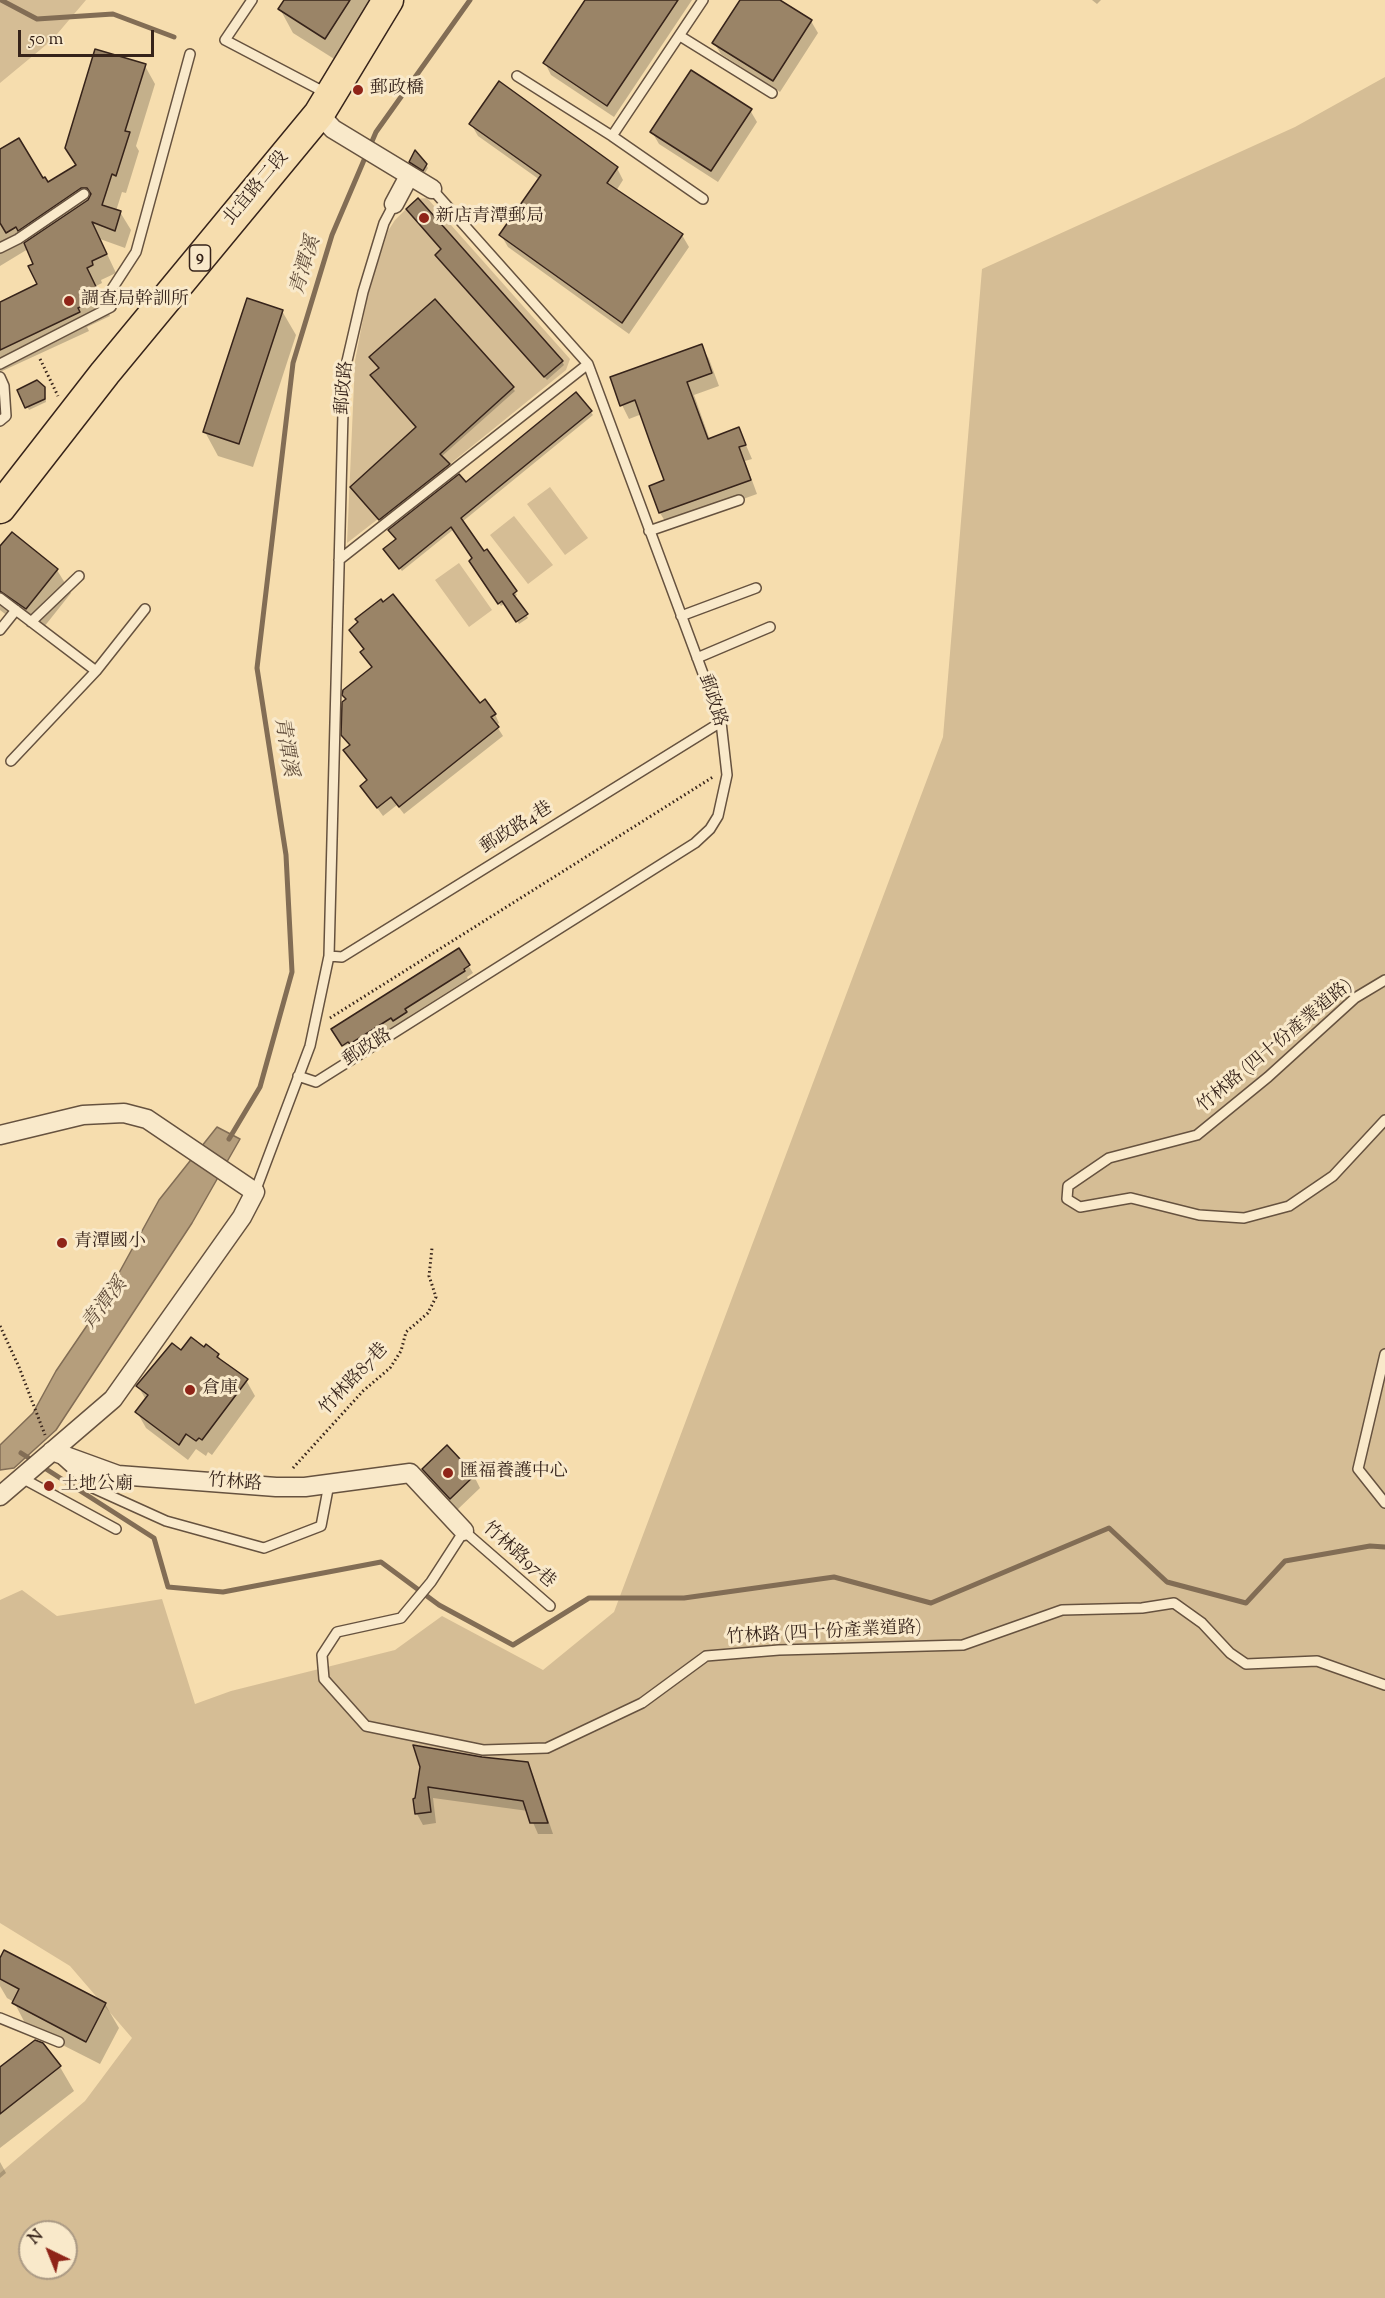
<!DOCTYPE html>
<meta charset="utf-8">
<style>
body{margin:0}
#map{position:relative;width:1385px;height:2298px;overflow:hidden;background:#f6ddae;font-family:"Sorts Mill Goudy",serif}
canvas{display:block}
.north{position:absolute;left:18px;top:2220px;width:60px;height:60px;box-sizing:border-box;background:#f9e9ca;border:2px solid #ab9a84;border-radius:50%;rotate:317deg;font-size:16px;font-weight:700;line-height:24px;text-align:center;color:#36231a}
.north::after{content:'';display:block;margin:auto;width:21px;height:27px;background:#8f2418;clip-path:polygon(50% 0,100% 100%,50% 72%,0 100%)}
.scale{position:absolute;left:18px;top:30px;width:136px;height:27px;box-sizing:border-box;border:3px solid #36231a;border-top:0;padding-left:8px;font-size:18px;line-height:21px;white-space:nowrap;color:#36231a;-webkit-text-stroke:4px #f9e9ca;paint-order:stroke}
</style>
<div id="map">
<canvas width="1385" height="2298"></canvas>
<div class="north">N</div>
<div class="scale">50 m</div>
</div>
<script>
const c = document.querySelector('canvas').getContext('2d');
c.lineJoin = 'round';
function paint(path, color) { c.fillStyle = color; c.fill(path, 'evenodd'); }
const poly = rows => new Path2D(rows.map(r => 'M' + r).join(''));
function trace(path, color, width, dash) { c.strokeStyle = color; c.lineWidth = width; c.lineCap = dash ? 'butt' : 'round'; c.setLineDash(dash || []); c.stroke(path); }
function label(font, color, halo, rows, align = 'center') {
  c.font = font + ' "Sorts Mill Goudy","Noto Serif TC",serif'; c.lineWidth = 6; c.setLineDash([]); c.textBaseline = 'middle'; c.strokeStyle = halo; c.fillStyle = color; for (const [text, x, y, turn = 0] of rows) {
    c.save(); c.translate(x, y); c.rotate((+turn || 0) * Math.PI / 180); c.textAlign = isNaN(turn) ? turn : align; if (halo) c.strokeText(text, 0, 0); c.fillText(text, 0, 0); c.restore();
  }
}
const green = poly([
 [0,0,86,0,52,40,0,83],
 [1385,77,1385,2298,0,2298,0,2173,85,2101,132,2038,70,1966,0,1923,0,1600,22,1590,57,1616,162,1599,195,1704,231,1691,395,1650,442,1616,543,1670,614,1612,943,737,982,269,1295,127],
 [30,2232,66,2232,66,2268,30,2268],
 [427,198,570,359,566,370,450,464,439,452,449,446,514,387,493,363,475,378,475,361,484,353,466,333,458,341,440,339,458,323,435,299,369,357,379,368,370,376,416,427,350,486,378,519,347,543,355,361,368,293,388,231,395,220,406,209,425,231,438,220,417,199],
 [550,487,588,538,565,555,527,504],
 [514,516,553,565,528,584,490,535],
 [459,563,492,610,469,627,435,580]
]);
const water = poly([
 [217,1127,240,1139,192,1223,56,1430,14,1468,0,1470,0,1445,33,1413,56,1371,103,1302,159,1200,217,1127]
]);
const shadow = poly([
 [286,0,380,0,339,62,293,33,280,9],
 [586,0,692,0,614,117,551,75,545,63],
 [742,0,778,0,811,21,818,33,780,92,721,54,714,43],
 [1092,0,1101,0,1097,4],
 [145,66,155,84,136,146,139,151,126,193,122,192,116,211,120,212,131,230,125,248,100,239,116,273,101,280,102,283,96,286,110,316,87,327,89,331,0,372,0,303,39,285,35,264,28,249,0,266,0,151,47,184,77,166],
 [750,110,757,122,718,182,659,144,652,132],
 [471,124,617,168,623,180,616,191,682,235,689,247,629,334,508,247,501,235,540,180,478,136],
 [410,162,426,165,428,168,425,173],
 [438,258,562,361,564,365,547,380],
 [435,301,515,391,441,457,450,468,382,522,354,490,418,428,380,368],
 [282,311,296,335,253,467,218,456,205,432],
 [701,346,709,359,719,386,694,395,710,440,739,429,752,459,745,461,757,494,668,526,660,513,651,487,666,481,642,414,629,419,622,405,612,378],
 [44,388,46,402,29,410,19,391],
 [576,394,593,415,462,522,515,592,517,595,514,597,528,618,519,624,505,603,501,606,472,565,474,559,454,529,402,571,387,553,465,484],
 [0,548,57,570,71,593,40,632,18,616,9,617,0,610],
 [351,630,480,705,495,714,499,723,496,725,503,736,404,814,397,805,383,816,362,787,368,782,345,751,351,747,343,735,373,668,362,652,365,650],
 [459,950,473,973,467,977,468,979,408,1017,410,1020,398,1027,396,1025,355,1051,354,1048,347,1052,333,1029],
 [207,1347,218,1355,223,1363,246,1380,255,1396,212,1455,208,1452,206,1456,196,1449,188,1460,146,1428,137,1412,146,1400,138,1386,181,1352,205,1349],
 [447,1448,474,1476,480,1488,457,1510,431,1481,424,1470],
 [482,1758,527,1763,533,1775,553,1834,538,1834,528,1811,433,1798,436,1823,423,1825,417,1814,415,1800,421,1767],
 [0,1961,105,2004,119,2028,100,2064,27,2027,14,2002,7,1998,0,1986],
 [42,2044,60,2067,74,2091,0,2148,0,2069],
 [0,2162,6,2173,0,2178]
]);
const stream = poly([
 [1,0,37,19,113,14,174,37],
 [229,1139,260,1087,292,972,286,855,257,668,293,363,332,235,376,132,470,0],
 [21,1453,154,1538,168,1587,223,1592,381,1562,439,1605,513,1645,589,1598,684,1598,834,1577,931,1603,1109,1528,1167,1582,1246,1603,1285,1561,1370,1546,1385,1547]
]);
const building = poly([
 [284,0,350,0,325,39,278,9,284,0],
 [585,0,678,0,607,106,543,63,585,0],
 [740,0,780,0,812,20,773,81,712,43,740,0],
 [95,49,146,64,125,131,130,132,116,176,112,174,102,205,121,211,115,231,92,222,107,254,92,261,93,265,87,268,101,297,78,308,80,312,0,350,0,302,37,284,28,266,33,264,24,243,88,200,91,194,87,188,81,188,18,231,16,227,6,233,0,223,0,149,19,138,43,178,45,177,48,182,76,165,65,148,95,49],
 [691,70,752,109,711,171,650,132,691,70],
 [499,81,618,167,607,183,683,234,622,323,499,235,541,175,469,124,499,81],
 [415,150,427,164,423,171,409,162,415,150],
 [418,198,563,361,544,377,435,255,441,249,406,209,418,198],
 [247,298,283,310,239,444,203,432,247,298],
 [435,299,514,387,440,454,450,464,379,520,350,487,416,427,370,375,379,368,369,357,435,299],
 [702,344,712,373,687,382,708,439,739,427,746,445,739,447,751,480,659,513,649,486,664,480,651,445,635,400,620,406,610,377,702,344],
 [37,380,45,387,45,399,25,408,17,390,37,380],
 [576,392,592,411,461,518,484,551,487,549,517,591,513,594,528,614,516,622,502,601,498,604,469,561,472,558,451,527,399,569,383,549,396,539,388,530,459,474,466,482,576,392],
 [12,532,58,569,26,609,0,591,0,546,12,532],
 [393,594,480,703,485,699,496,714,491,717,499,727,399,807,391,797,377,808,360,786,367,780,343,750,350,745,341,735,342,702,346,699,342,695,343,690,372,667,360,652,364,649,349,630,358,622,355,619,381,599,383,602,393,594],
 [459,948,470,965,464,969,465,971,405,1009,407,1012,393,1021,391,1018,350,1044,348,1042,342,1046,331,1029,459,948],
 [191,1337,204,1347,206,1344,219,1354,217,1357,248,1379,202,1440,199,1438,196,1441,186,1434,179,1445,135,1412,148,1395,136,1386,172,1343,181,1350,191,1337],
 [447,1445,475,1475,450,1499,422,1469,447,1445],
 [413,1745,482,1757,528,1762,548,1823,530,1823,523,1801,428,1787,431,1812,415,1814,413,1799,415,1798,420,1767,413,1745],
 [4,1950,106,2003,86,2042,12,2003,19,1989,0,1979,0,1958,4,1950],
 [35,2040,43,2043,61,2066,0,2114,0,2067,35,2040]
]);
const path = poly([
 [40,359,58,396],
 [330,1018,713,777],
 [0,1326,19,1367,45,1435],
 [293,1468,363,1391,390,1368,401,1351,406,1332,428,1313,436,1297,429,1276,432,1248]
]);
const service = poly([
 [252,0,225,40,326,93],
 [703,0,612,136,703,199],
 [680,36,772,93],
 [517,76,612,136],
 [0,248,18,239,84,194],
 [0,364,111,307,112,289,136,252,190,54],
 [0,377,4,386,6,416,0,421],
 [649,531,739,500],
 [339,560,588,364],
 [0,598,96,671,11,761],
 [681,616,756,588],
 [31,622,79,576],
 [0,630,16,610],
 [697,658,770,627],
 [96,671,145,609],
 [329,956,342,957,721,722],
 [1385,980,1355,998,1268,1077,1197,1135,1109,1158,1068,1186,1067,1199,1080,1207,1131,1198,1199,1215,1244,1218,1289,1206,1333,1176,1385,1120],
 [298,1076,316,1082,695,843,710,829,718,816,727,775,721,722,588,364,432,189],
 [255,1192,310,1046,329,956,344,374,363,292,384,223,394,204],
 [1385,1354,1358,1469,1385,1503],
 [62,1460,93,1488,166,1521,264,1548,321,1526,329,1484],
 [20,1477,116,1529],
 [550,1606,464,1531,431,1582,401,1618,337,1632,322,1655,324,1679,366,1726,483,1750,547,1748,642,1703,706,1656,779,1650,963,1645,1062,1610,1142,1608,1174,1603,1202,1623,1230,1653,1246,1664,1317,1661,1385,1685],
 [0,2018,59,2042]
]);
const minor = poly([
 [319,114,333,129,432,189],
 [394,204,409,176],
 [0,1135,83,1115,124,1113,147,1119,255,1192,242,1217,113,1399,0,1496],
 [52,1451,118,1475,276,1487,305,1487,410,1473,464,1531]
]);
const primary = poly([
 [0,508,105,373,319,114,388,0]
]);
const markers = [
 [358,90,6,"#8f2418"],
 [424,218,6,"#8f2418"],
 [69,301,6,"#8f2418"],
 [62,1243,6,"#8f2418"],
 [190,1390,6,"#8f2418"],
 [448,1473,6,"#8f2418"],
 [49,1486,6,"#8f2418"]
];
const shields = [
 [200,258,21]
];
const shieldNames = [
 ["9",200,258]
];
const poiNames = [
 ["郵政橋",370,90],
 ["新店青潭郵局",436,218],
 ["調查局幹訓所",81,301],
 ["青潭國小",74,1243],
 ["倉庫",202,1390],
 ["匯福養護中心",460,1473],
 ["土地公廟",61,1486]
];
const streetNames = [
 ["北宜路二段",257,189,-50],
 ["郵政路",346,388,-85],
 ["郵政路",711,701,72],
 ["郵政路4巷",517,829,-32],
 ["竹林路 (四十份產業道路)",1276,1047,-40],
 ["郵政路",368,1049,-32],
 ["竹林路87巷",355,1380,-47],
 ["竹林路",235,1484,4],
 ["竹林路97巷",518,1556,41],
 ["竹林路 (四十份產業道路)",824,1634,-3]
];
const waterNames = [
 ["青潭溪",307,266,-73],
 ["青潭溪",284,747,81],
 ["青潭溪",106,1305,-52]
];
paint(green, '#d5bd95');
paint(water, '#b59e7c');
trace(water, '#826d55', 1.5);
paint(shadow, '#0003');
trace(stream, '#826d55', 5);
paint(building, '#9a8467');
trace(building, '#36231a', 1.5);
trace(service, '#66523f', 12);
trace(minor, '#66523f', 21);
trace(primary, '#36231a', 33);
trace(path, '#36231a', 3, [1.5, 3]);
trace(service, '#f9e9ca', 9);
trace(minor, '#f9e9ca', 18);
trace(primary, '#f6ddae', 30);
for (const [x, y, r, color] of markers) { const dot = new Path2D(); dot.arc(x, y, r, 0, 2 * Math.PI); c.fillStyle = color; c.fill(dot); trace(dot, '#f9e9ca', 2); }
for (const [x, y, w] of shields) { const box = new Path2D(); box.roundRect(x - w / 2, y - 13, w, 26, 4.5); c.fillStyle = '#f9e9ca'; c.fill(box); trace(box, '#36231a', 1.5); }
label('bold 16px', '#36231a', null, shieldNames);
label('18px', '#36231a', '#f9e9ca', poiNames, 'left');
label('18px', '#36231a', '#f9e9ca', streetNames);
label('italic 20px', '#624e3c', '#f9e9ca', waterNames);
</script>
